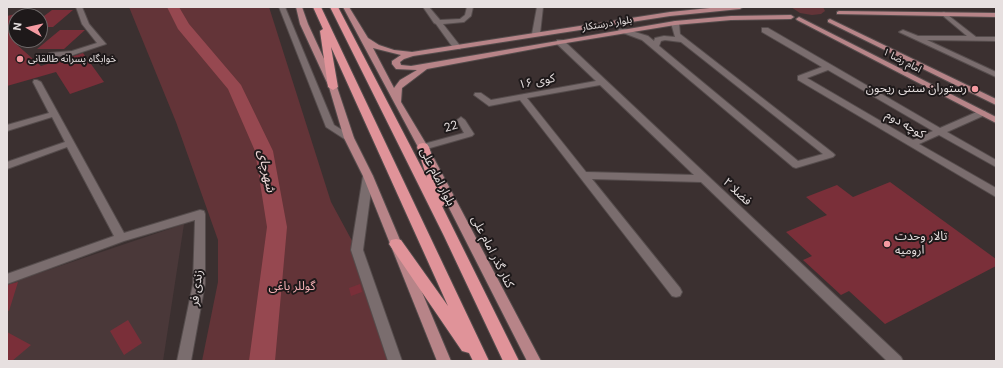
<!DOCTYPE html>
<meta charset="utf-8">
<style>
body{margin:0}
#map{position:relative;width:1003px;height:368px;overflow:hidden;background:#3b3030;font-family:"DM Sans",sans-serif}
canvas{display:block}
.frame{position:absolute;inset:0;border:8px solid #e7e0e0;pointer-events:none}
.north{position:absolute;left:8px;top:8px;width:40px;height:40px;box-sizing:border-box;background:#1e191a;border:1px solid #6e6969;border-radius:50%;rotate:278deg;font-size:11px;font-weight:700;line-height:16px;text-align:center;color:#e7e0e0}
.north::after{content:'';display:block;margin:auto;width:14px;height:18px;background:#f49aa1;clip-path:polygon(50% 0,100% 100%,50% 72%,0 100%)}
</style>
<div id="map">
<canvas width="1003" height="368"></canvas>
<div class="frame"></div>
<div class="north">N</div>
</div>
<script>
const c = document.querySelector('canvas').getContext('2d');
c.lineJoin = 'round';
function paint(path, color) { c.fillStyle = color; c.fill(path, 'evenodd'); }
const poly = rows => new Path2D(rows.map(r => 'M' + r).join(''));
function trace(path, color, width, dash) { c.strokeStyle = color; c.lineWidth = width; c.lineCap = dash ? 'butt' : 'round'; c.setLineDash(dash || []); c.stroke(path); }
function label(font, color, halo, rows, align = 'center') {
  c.font = font + ' "DM Sans","Noto Sans Arabic",sans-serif'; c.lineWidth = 4; c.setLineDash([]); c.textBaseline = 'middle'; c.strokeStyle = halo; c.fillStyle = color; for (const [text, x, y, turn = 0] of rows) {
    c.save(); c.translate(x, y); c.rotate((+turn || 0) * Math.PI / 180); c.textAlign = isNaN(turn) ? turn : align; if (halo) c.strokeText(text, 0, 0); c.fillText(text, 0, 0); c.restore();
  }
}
const built = poly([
 [184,224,163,361,7,361,7,284]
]);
const green = poly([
 [129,7,269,7,331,202,357,250,395,361,202,361,218,282,218,240,176,122],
 [791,7,823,7,825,11,821,14,812,15,800,13]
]);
const river = poly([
 [167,7,179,7,189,24,241,85,273,151,287,227,275,361,249,361,267,227,255,151,228,89,178,29,167,7]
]);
const building = poly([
 [52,10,73,10,53,27,40,27,40,19],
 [16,14,16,44,41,66,83,53,104,82,70,94,56,72,7,86,7,16],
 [60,30,85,30,64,49,37,49],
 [890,182,996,259,996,266,885,324,849,291,841,295,803,260,812,256,786,232,827,215,806,197,837,185,853,197],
 [18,282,9,311,7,310,7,285],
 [360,284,362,292,351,296,349,288],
 [128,320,142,343,124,355,110,331],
 [7,332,31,345,12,361,7,361]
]);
const minor = poly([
 [76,7,82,7,89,24,106,44,73,55,49,57,49,53,72,51,97,43,82,24,76,7],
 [279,7,285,7,334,125,352,136,354,138,352,140,346,140,326,127,279,7],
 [423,7,429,7,440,20,460,19,465,15,467,7,473,7,471,16,464,22,443,24,461,47,460,49,454,49,436,24,434,23,423,7],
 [537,7,543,7,540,34,536,36,532,34,537,7],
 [944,12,976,37,996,37,996,41,927,40,996,72,996,77,899,32,903,30,918,36,967,36,942,15,942,13,944,12],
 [675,21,679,23,680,34,833,153,835,155,833,157,796,168,793,167,642,40,618,31,619,29,625,29,648,36,654,41,655,38,664,36,675,37,671,23,675,21],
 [665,40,681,42,823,154,798,161,659,46,661,41,665,40],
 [762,28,768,28,940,128,979,111,985,111,986,113,985,115,947,132,996,160,996,167,939,135,919,144,996,188,996,197,798,80,798,76,822,67,762,32,762,28],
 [828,70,933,131,913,140,807,78,828,70],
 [557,40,563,40,901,357,903,361,887,361,701,182,592,179,680,288,682,292,680,296,676,297,672,296,520,100,489,106,474,95,475,93,481,93,491,100,596,81,557,44,557,40],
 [600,85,694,175,586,172,527,98,600,85],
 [34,80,37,80,41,82,124,233,200,210,204,211,205,214,205,284,191,361,177,361,193,284,195,220,124,241,7,284,7,274,114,236,67,147,7,169,7,162,65,142,52,117,7,131,7,125,49,113,33,82,34,80],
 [461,117,465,120,474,134,472,136,423,150,420,149,418,147,420,145,464,133,457,120,461,117],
 [368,173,373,176,363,250,402,361,388,361,351,250,363,176,368,173]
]);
const major = poly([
 [296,7,302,7,308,24,337,87,354,138,373,176,451,361,437,361,363,176,344,138,329,87,300,24,296,7],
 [343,7,349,7,368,38,379,45,394,50,412,52,670,12,720,7,743,7,740,9,670,16,413,56,404,59,400,62,401,65,411,66,675,21,731,16,791,15,794,17,791,19,731,20,675,25,560,44,427,69,402,88,401,102,428,147,541,361,527,361,418,147,343,7],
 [373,48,401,55,392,61,392,64,396,69,417,70,400,80,394,88,373,48],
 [839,11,996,13,996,17,837,14,837,12,839,11],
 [799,17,996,117,996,123,797,20,796,19,799,17],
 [830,19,996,99,996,105,828,22,828,20,830,19]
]);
const highway = poly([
 [313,7,321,7,489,361,473,361,469,353,462,351,389,244,391,240,396,239,401,240,448,306,331,47,338,87,333,90,328,87,320,31,323,29,313,7],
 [330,7,338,7,427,178,417,147,419,144,423,143,427,144,429,147,447,202,445,205,442,206,519,361,503,361,444,236,330,7]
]);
const markers = [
 [20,59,4,"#f49aa1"],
 [975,89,4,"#f49aa1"],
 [887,244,4,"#f49aa1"]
];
const farStreetnames = [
 ["بلوار درستکار",607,24,-9],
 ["امام رضا ۱",902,61,27]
];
const farPoinames = [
 ["خوابگاه پسرانه طالقانی",28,59]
];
const streetNames = [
 ["کوی ۱۶",537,82,-11],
 ["کوچه دوم",905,125,30],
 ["22",451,127,-16],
 ["بلوار امام علی",437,177,63],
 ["فضلا ۲",737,192,43],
 ["کنار گذر امام علی",492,252,63],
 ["زندی فر",197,288,-83]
];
const poiNames = [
 ["رستوران سنتی ریحون",967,89],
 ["تالار وحدت",895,237,"left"],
 ["ارومیه",895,251,"left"]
];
const parkNames = [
 ["گوللر باغی",292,287]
];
const waterNames = [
 ["شهرچای",266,171,78]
];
paint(built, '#4a3839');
paint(green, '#633438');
paint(river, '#964850');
paint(building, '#7a2f39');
trace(minor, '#554c4c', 2);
trace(major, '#554c4c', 2);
trace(highway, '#554c4c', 2);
paint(minor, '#7a6d6e');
paint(major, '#b78488');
paint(highway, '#e09399');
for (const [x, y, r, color] of markers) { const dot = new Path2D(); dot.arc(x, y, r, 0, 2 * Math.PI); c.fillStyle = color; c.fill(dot); trace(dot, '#1e191a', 1.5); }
label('10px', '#e7e0e0', '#1e191a', farStreetnames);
label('10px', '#e7e0e0', '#1e191a', farPoinames, 'left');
label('12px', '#e7e0e0', '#1e191a', streetNames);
label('12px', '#e7e0e0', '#1e191a', poiNames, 'right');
label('12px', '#f4b0b4', '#1e191a', parkNames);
label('italic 13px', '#f5dddd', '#1e191a', waterNames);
</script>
